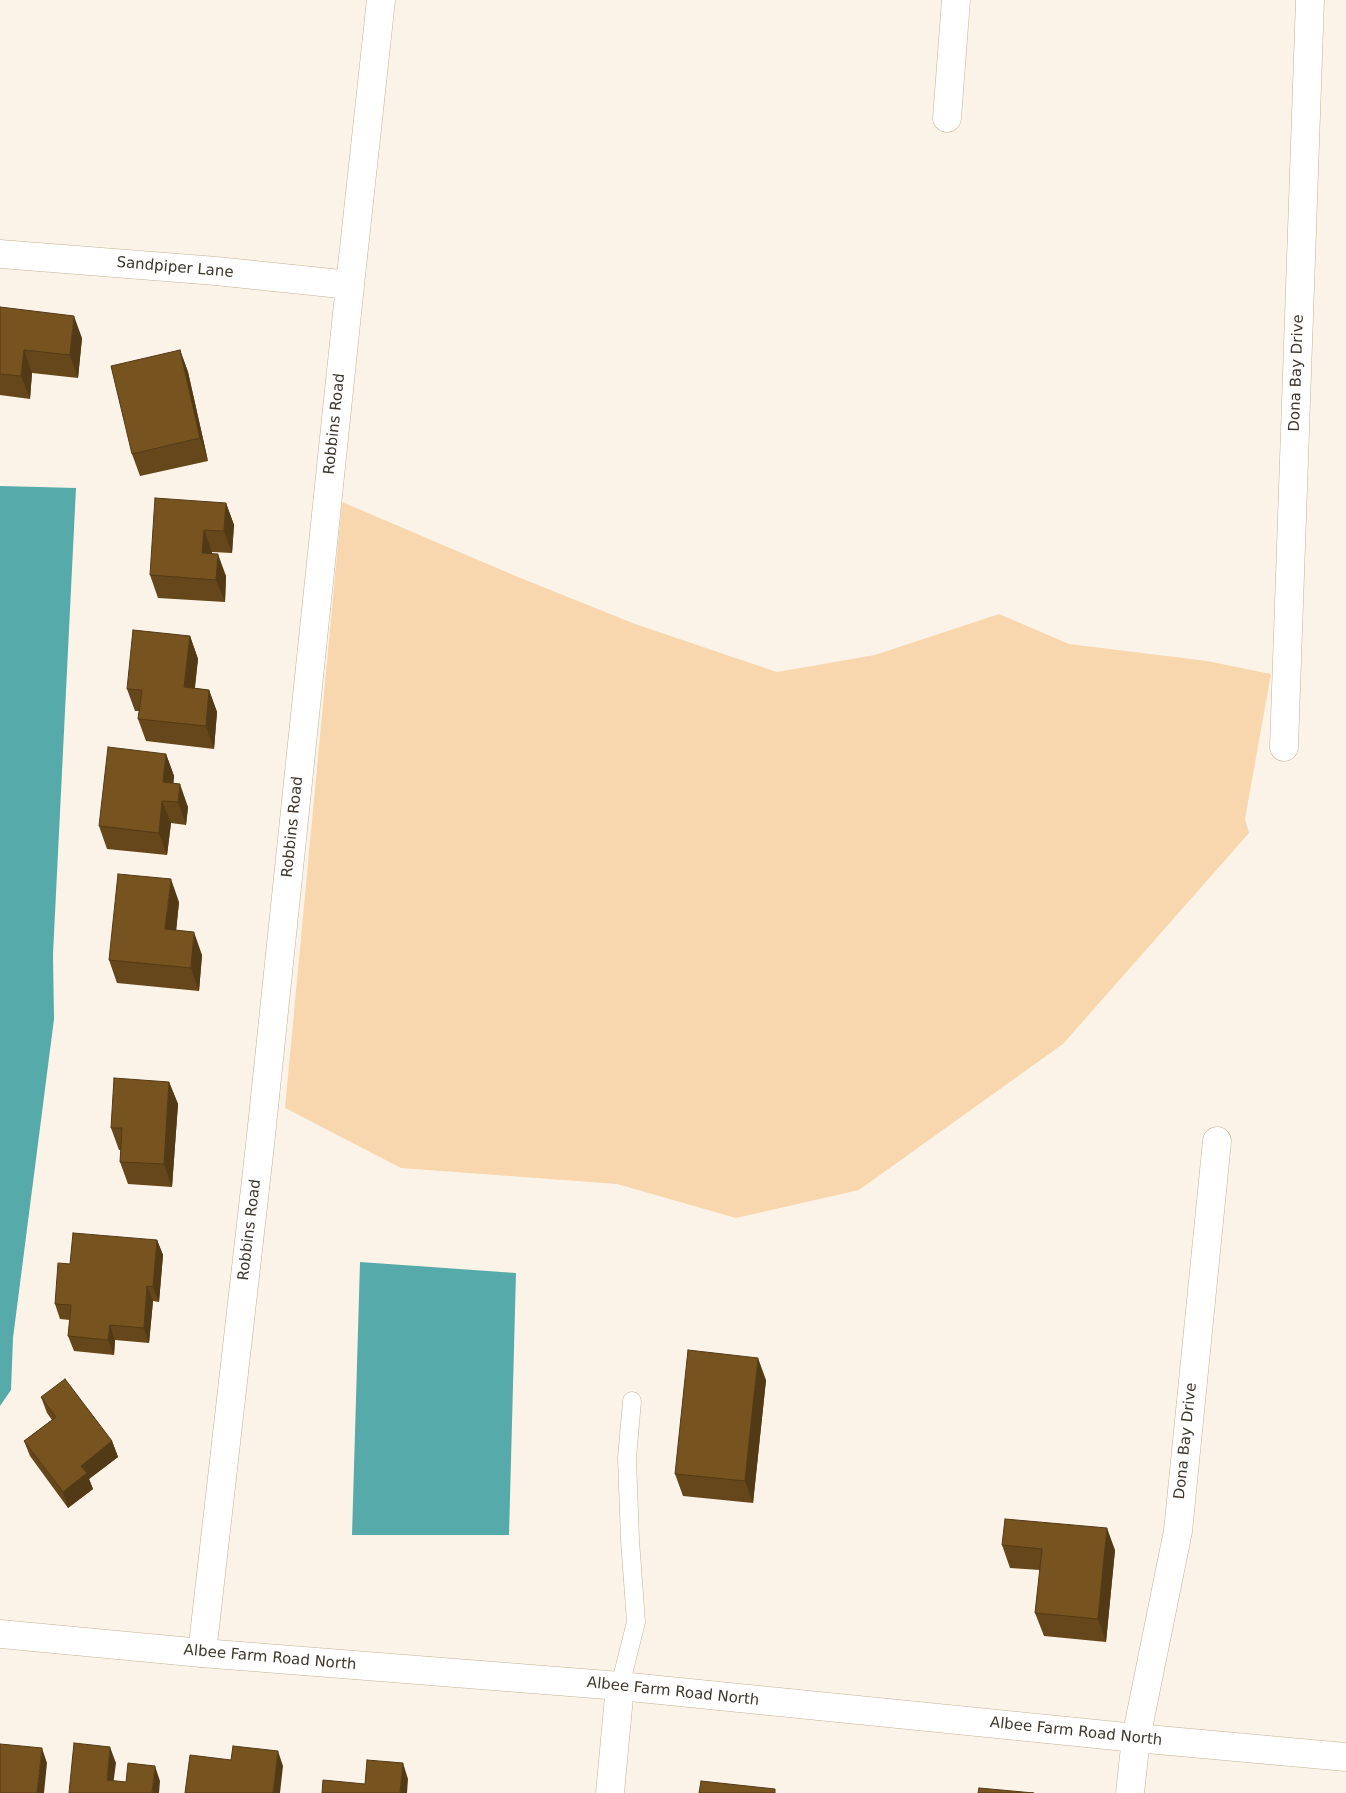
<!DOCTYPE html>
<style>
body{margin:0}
canvas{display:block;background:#fcf3e8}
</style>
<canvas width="1346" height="1793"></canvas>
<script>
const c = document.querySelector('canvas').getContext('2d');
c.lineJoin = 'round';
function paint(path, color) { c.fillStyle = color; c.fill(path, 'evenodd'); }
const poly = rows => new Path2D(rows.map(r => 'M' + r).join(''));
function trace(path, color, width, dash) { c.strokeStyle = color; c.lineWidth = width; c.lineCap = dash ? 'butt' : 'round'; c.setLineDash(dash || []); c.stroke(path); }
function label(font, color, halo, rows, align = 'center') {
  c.font = font + ' "DejaVu Sans",sans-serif'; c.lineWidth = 5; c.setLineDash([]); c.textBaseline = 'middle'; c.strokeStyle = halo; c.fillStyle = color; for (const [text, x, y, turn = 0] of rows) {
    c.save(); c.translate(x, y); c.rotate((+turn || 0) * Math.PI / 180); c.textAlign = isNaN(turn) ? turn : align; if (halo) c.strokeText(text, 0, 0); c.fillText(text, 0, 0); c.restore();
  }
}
const green = poly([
 [342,502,518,577,635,624,777,672,875,655,999,614,1069,644,1207,661,1271,674,1245,819,1249,833,1063,1044,859,1190,736,1218,617,1184,401,1168,285,1108]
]);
const water = poly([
 [0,486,76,488,53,954,54,1019,13,1338,11,1390,0,1406],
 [360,1262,516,1273,509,1535,352,1535]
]);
const lane = poly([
 [620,1686,636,1622,630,1540,627,1458,632,1401]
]);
const street = poly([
 [947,118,956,0],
 [0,254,216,271,350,285],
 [1284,747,1310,0],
 [202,1653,260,1145,350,285,381,0],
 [610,1793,620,1686],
 [1130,1793,1136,1738,1178,1531,1217,1141]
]);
const secondary = poly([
 [0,1634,202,1653,620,1686,1136,1738,1346,1757]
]);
const wall = poly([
 [0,307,82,338,78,378,32,373,30,399,0,395],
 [180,350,188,372,208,461,140,476,132,454],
 [226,503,234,525,232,553,212,552,212,553,226,576,225,602,158,598,150,575],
 [190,636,198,659,195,688,209,690,217,712,214,749,146,741,138,719,139,711,135,711,127,689],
 [166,754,174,776,173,784,188,807,186,825,171,823,167,855,107,849,99,826],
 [179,902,176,930,202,955,199,991,117,983,109,960],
 [169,1082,178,1104,172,1187,128,1184,120,1162,121,1150,119,1150,111,1128],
 [157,1240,163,1255,159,1302,153,1301,149,1343,115,1340,114,1355,74,1351,68,1336,70,1320,60,1319,55,1304,70,1264],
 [766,1380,753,1503,683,1496,675,1474],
 [41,1397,112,1441,118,1457,89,1479,93,1489,68,1508,30,1456,24,1441,52,1420,47,1413],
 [1002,1545,1115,1550,1106,1642,1044,1636,1035,1613,1040,1570,1010,1568]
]);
const shadedWall = poly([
 [74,316,82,338,78,378,70,355],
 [24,350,32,373,30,399,21,376],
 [180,350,188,372,208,461,200,438],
 [226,503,234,525,232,553,224,531],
 [204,530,212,552,211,575,202,553],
 [218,554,226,576,225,602,216,580],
 [190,636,198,659,192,710,184,687],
 [209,690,217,712,214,749,206,726],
 [166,754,174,776,172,802,163,782],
 [180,784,188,807,186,825,178,802],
 [162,801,171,823,167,855,159,833],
 [171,879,179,902,174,952,165,929],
 [194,932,202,955,199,991,191,968],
 [169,1082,178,1104,172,1187,164,1164],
 [157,1240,163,1255,159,1302,153,1287],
 [147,1286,153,1301,149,1343,144,1328],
 [110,1325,115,1340,114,1355,108,1340],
 [758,1358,766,1380,753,1503,745,1481],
 [112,1441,118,1457,89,1479,93,1489,68,1508,63,1492,81,1466],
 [1107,1528,1115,1550,1106,1642,1098,1619],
 [110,1747,116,1763,112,1793,107,1780],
 [42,1748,47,1763,44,1793,37,1793],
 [278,1751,283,1766,280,1793,273,1793],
 [403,1763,408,1779,407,1793,400,1793],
 [155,1766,160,1781,159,1793,152,1793]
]);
const building = poly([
 [0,307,74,316,70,355,24,350,21,376,0,374,0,307],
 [180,350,200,438,132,454,111,366,180,350],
 [155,498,226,503,224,531,204,530,202,553,218,554,216,580,150,575,155,498],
 [133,630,190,636,184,687,209,690,206,726,138,719,142,690,127,689,133,630],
 [108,747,166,754,163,782,180,784,178,802,162,801,159,833,99,826,108,747],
 [118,874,171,879,165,929,194,932,191,968,109,960,118,874],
 [114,1078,169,1082,164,1164,120,1162,122,1128,111,1128,114,1078],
 [73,1233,157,1240,153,1287,147,1286,144,1328,110,1325,108,1340,68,1336,71,1305,55,1304,58,1263,70,1264,73,1233],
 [688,1350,758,1358,745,1481,675,1474,688,1350],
 [65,1379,112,1441,81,1466,87,1473,63,1492,24,1441,56,1417,41,1397,65,1379],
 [1005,1519,1107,1528,1098,1619,1035,1613,1042,1549,1002,1545,1005,1519],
 [74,1743,110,1747,107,1780,126,1782,128,1763,155,1766,152,1793,69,1793,74,1743],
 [0,1744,42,1748,37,1793,0,1793,0,1744],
 [233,1746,278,1751,273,1793,185,1793,190,1755,231,1760,233,1746],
 [367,1760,403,1763,400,1793,322,1793,323,1780,365,1784,367,1760],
 [701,1781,775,1789,775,1793,699,1793,701,1781],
 [979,1788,1034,1793,978,1793,979,1788]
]);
const streetNames = [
 ["Sandpiper Lane",175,268,5],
 ["Dona Bay Drive",1297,373,-88],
 ["Robbins Road",335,424,-84],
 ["Robbins Road",293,827,-84],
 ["Robbins Road",250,1230,-83],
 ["Dona Bay Drive",1186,1441,-84],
 ["Albee Farm Road North",270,1658,5],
 ["Albee Farm Road North",673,1692,6],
 ["Albee Farm Road North",1076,1732,6]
];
paint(green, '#f8d7ae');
paint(water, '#56aaaa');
trace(lane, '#c5b095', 19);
trace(street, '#c5b095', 29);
trace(secondary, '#c5b095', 29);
trace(lane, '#fff', 18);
trace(street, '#fff', 28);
trace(secondary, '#fff', 28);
paint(wall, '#65471b');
paint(shadedWall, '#533a16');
paint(building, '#76531f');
trace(building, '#533a16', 1);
label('15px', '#3f372c', '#fff', streetNames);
</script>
